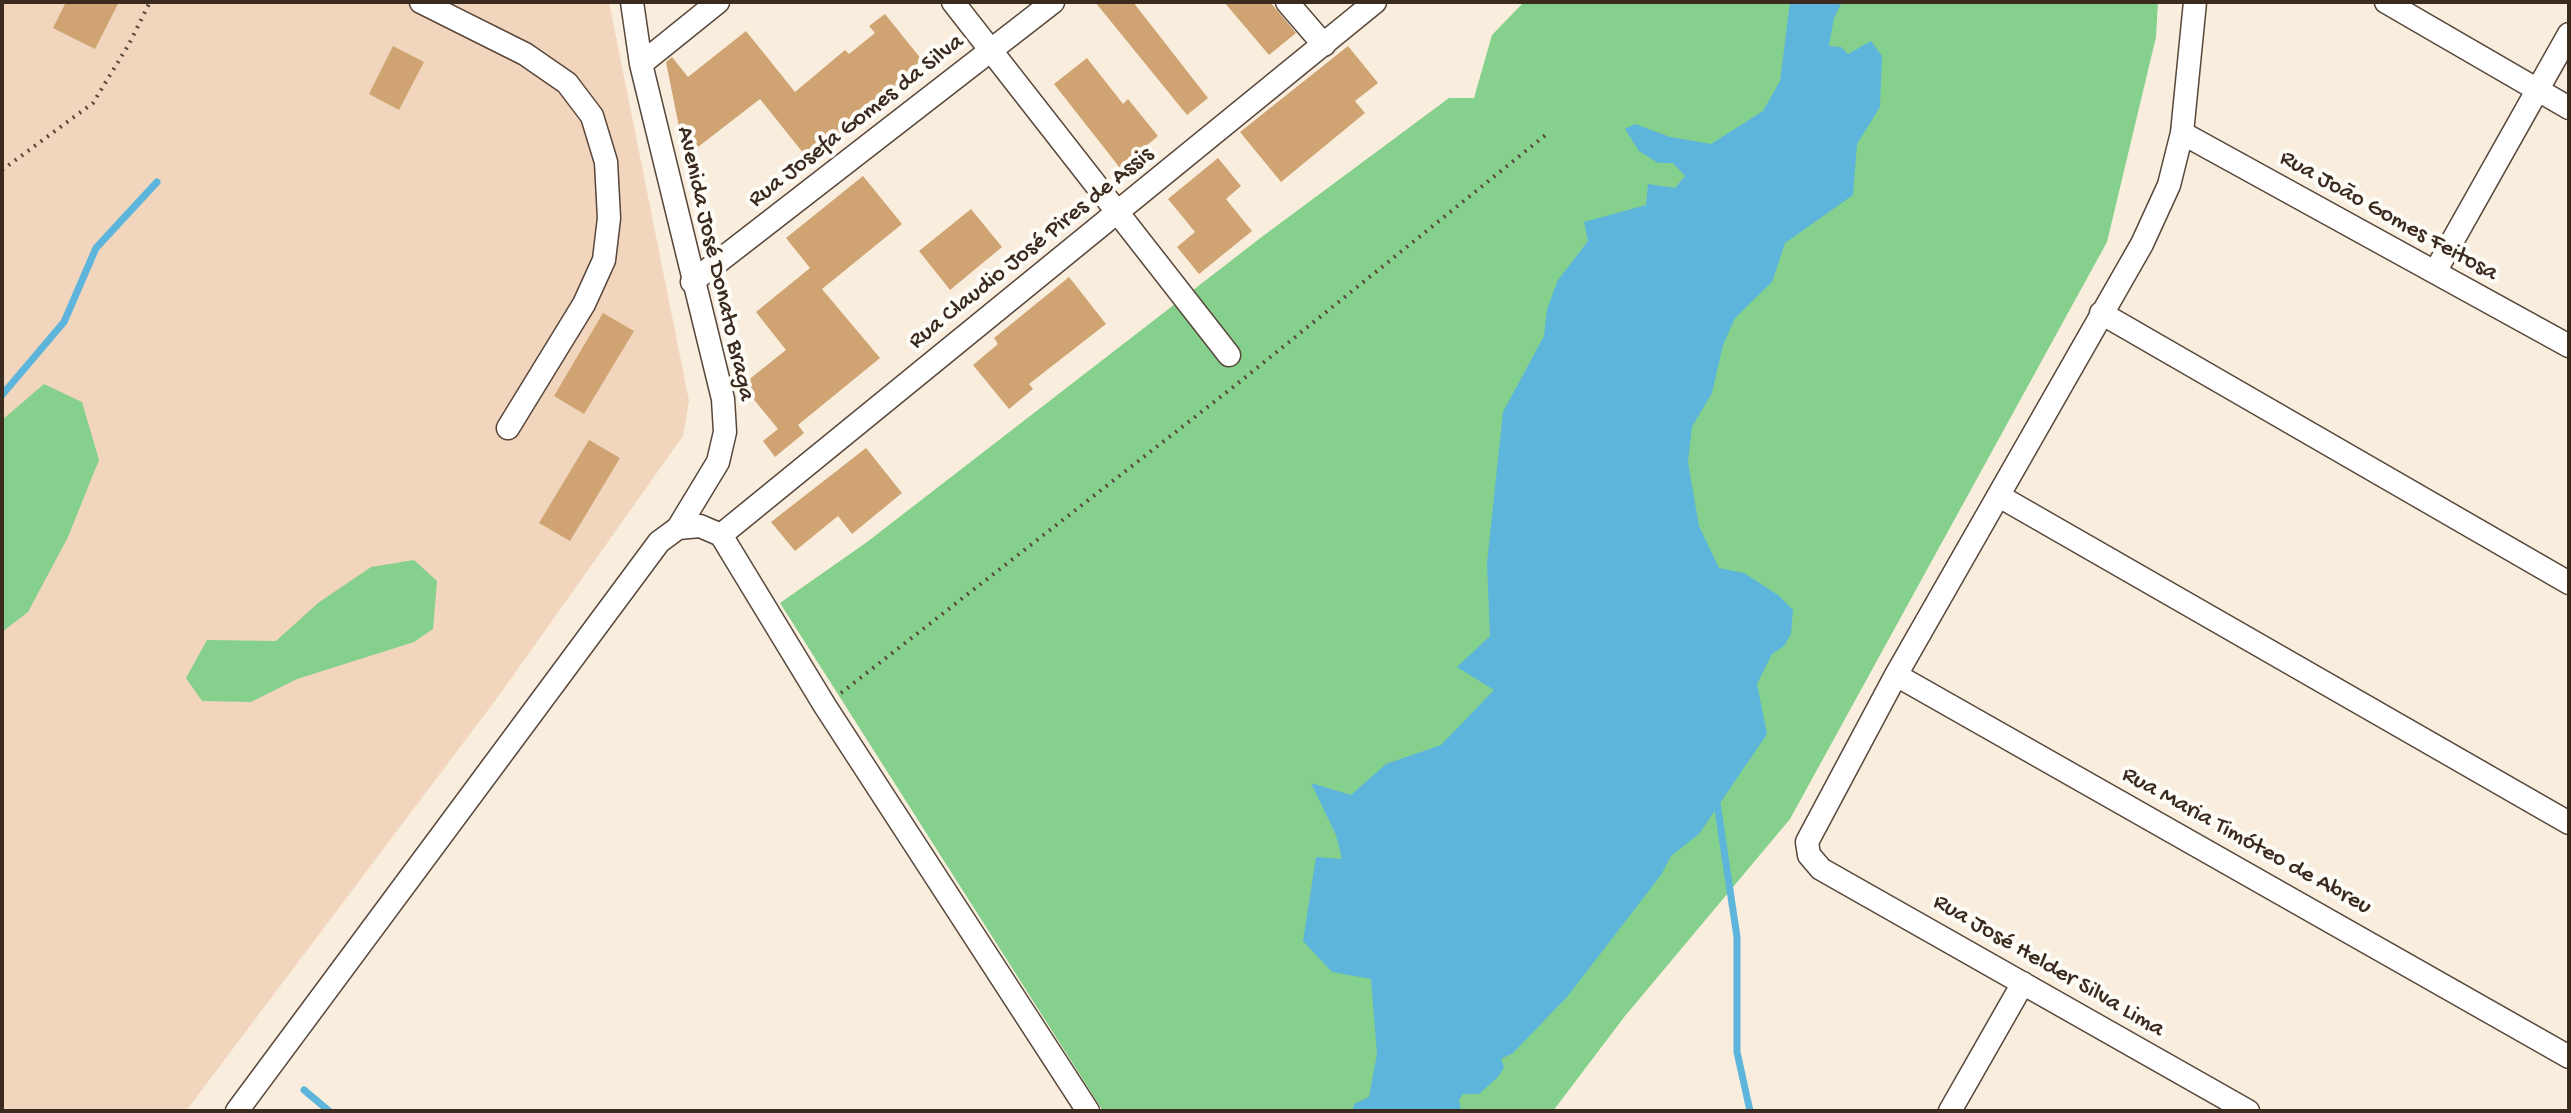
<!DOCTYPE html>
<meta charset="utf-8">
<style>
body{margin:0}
#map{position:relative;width:2571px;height:1113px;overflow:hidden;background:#f9eddd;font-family:"Gochi Hand",sans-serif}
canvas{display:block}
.frame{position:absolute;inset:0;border:4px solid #3b2a1e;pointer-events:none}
</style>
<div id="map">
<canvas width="2571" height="1113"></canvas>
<div class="frame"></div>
</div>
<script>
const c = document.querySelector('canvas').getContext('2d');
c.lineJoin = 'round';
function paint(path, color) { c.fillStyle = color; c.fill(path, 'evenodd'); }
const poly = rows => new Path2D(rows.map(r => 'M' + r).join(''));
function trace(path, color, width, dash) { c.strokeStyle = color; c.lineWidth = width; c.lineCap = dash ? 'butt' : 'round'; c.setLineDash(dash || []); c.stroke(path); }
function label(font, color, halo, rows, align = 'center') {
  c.font = font + ' "Gochi Hand",sans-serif'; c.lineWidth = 8; c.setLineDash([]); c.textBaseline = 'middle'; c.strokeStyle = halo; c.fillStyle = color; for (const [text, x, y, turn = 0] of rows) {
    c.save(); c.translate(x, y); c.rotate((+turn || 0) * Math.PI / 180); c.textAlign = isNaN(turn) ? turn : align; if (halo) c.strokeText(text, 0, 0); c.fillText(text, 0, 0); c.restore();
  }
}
const built = poly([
 [2,2,609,2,689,401,683,436,500,694,186,1111,2,1111]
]);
const green = poly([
 [1524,2,2158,2,2156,37,2107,242,1790,819,1625,1016,1553,1111,1103,1111,780,603,867,542,1263,236,1449,98,1474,98,1492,35],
 [44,384,82,402,99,460,68,537,28,612,2,632,2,420],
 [414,560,437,581,433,629,414,642,297,679,251,702,202,701,186,678,207,640,276,641,318,603,371,567]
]);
const water = poly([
 [1790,2,1842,2,1834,18,1829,46,1841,47,1848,54,1871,41,1882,56,1880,107,1857,144,1853,195,1785,243,1772,282,1735,318,1723,345,1712,393,1692,427,1688,462,1699,526,1719,568,1744,573,1778,595,1793,610,1791,634,1784,646,1772,654,1757,684,1767,734,1699,834,1671,856,1661,875,1567,997,1513,1053,1501,1059,1504,1067,1499,1076,1479,1094,1463,1094,1459,1100,1461,1111,1353,1111,1354,1104,1369,1097,1377,1054,1371,979,1332,972,1303,941,1316,857,1342,859,1336,835,1311,783,1351,795,1386,764,1441,745,1494,690,1457,667,1490,636,1487,563,1503,412,1544,336,1547,309,1558,280,1588,241,1584,222,1646,205,1648,184,1675,188,1685,176,1673,163,1658,163,1639,151,1625,129,1635,124,1670,137,1711,144,1763,111,1780,81]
]);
const stream = poly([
 [2,395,64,322,96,248,157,182],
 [1717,803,1737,937,1737,1052,1750,1111],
 [304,1090,329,1111]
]);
const building = poly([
 [66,2,119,2,95,49,53,28],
 [1095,2,1133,2,1208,98,1187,115],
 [1224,2,1270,2,1296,33,1269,55],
 [885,14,922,60,905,73,909,79,808,159,760,99,685,157,666,62,672,57,688,77,746,31,795,92,845,50,849,54,875,33,869,26],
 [393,46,424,62,399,110,369,94],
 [1348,46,1378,83,1355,101,1365,113,1281,182,1240,132],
 [1087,58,1123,104,1128,99,1158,136,1120,168,1054,84],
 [1218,158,1241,186,1226,199,1252,231,1199,274,1177,247,1195,232,1168,199],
 [863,176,902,224,822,289,880,358,798,425,804,433,775,457,763,441,778,429,742,385,786,350,756,312,810,268,786,238],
 [971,209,1002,247,950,290,919,251],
 [1069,277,1106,324,1029,384,1033,389,1009,409,973,365,998,344,994,338],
 [603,313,634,331,584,414,554,396],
 [589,440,620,458,570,541,539,523],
 [866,448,902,493,852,534,838,516,795,551,771,522]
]);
const path = poly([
 [2,170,93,103,129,44,150,2],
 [841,693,1232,388,1548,133]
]);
const minor = poly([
 [421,2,525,54,567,83,592,116,606,162,609,218,604,260,584,304,508,428],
 [632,2,641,64,723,399,725,432,718,462,678,528],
 [953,2,1229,355],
 [1287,2,1324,45],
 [2195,2,2182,133,2169,185,2142,244,1896,675,1807,842,1809,855,1821,869,2248,1111],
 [2386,2,2569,108],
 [641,64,718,2],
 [2182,133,2569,346],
 [2435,272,2569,34],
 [692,282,1053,2],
 [2101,313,2569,583],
 [1999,496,2569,823],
 [721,535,1375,2],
 [1896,675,2569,1057],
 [237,1111,659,542,678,528,700,526,721,535,825,706,1088,1111],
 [1950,1111,2023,983]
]);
const streetNames = [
 ["Rua Josefa Gomes da Silva",857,122,-38],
 ["Rua João Gomes Feitosa",2388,217,29],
 ["Rua Claudio José Pires de Assis",1032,249,-39],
 ["Avenida José Donato Braga",714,264,77],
 ["Rua Maria Timóteo de Abreu",2246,842,29],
 ["Rua José Helder Silva Lima",2048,967,30]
];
paint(built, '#f1d5bd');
paint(green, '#86d08d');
paint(water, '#5eb5db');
trace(stream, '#5eb5db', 7);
paint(building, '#d0a472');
trace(minor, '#58473b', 25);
trace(path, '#58473b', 4, [2, 6]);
trace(minor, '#fff', 22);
label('24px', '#3b2a1e', '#fdfcf7', streetNames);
</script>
